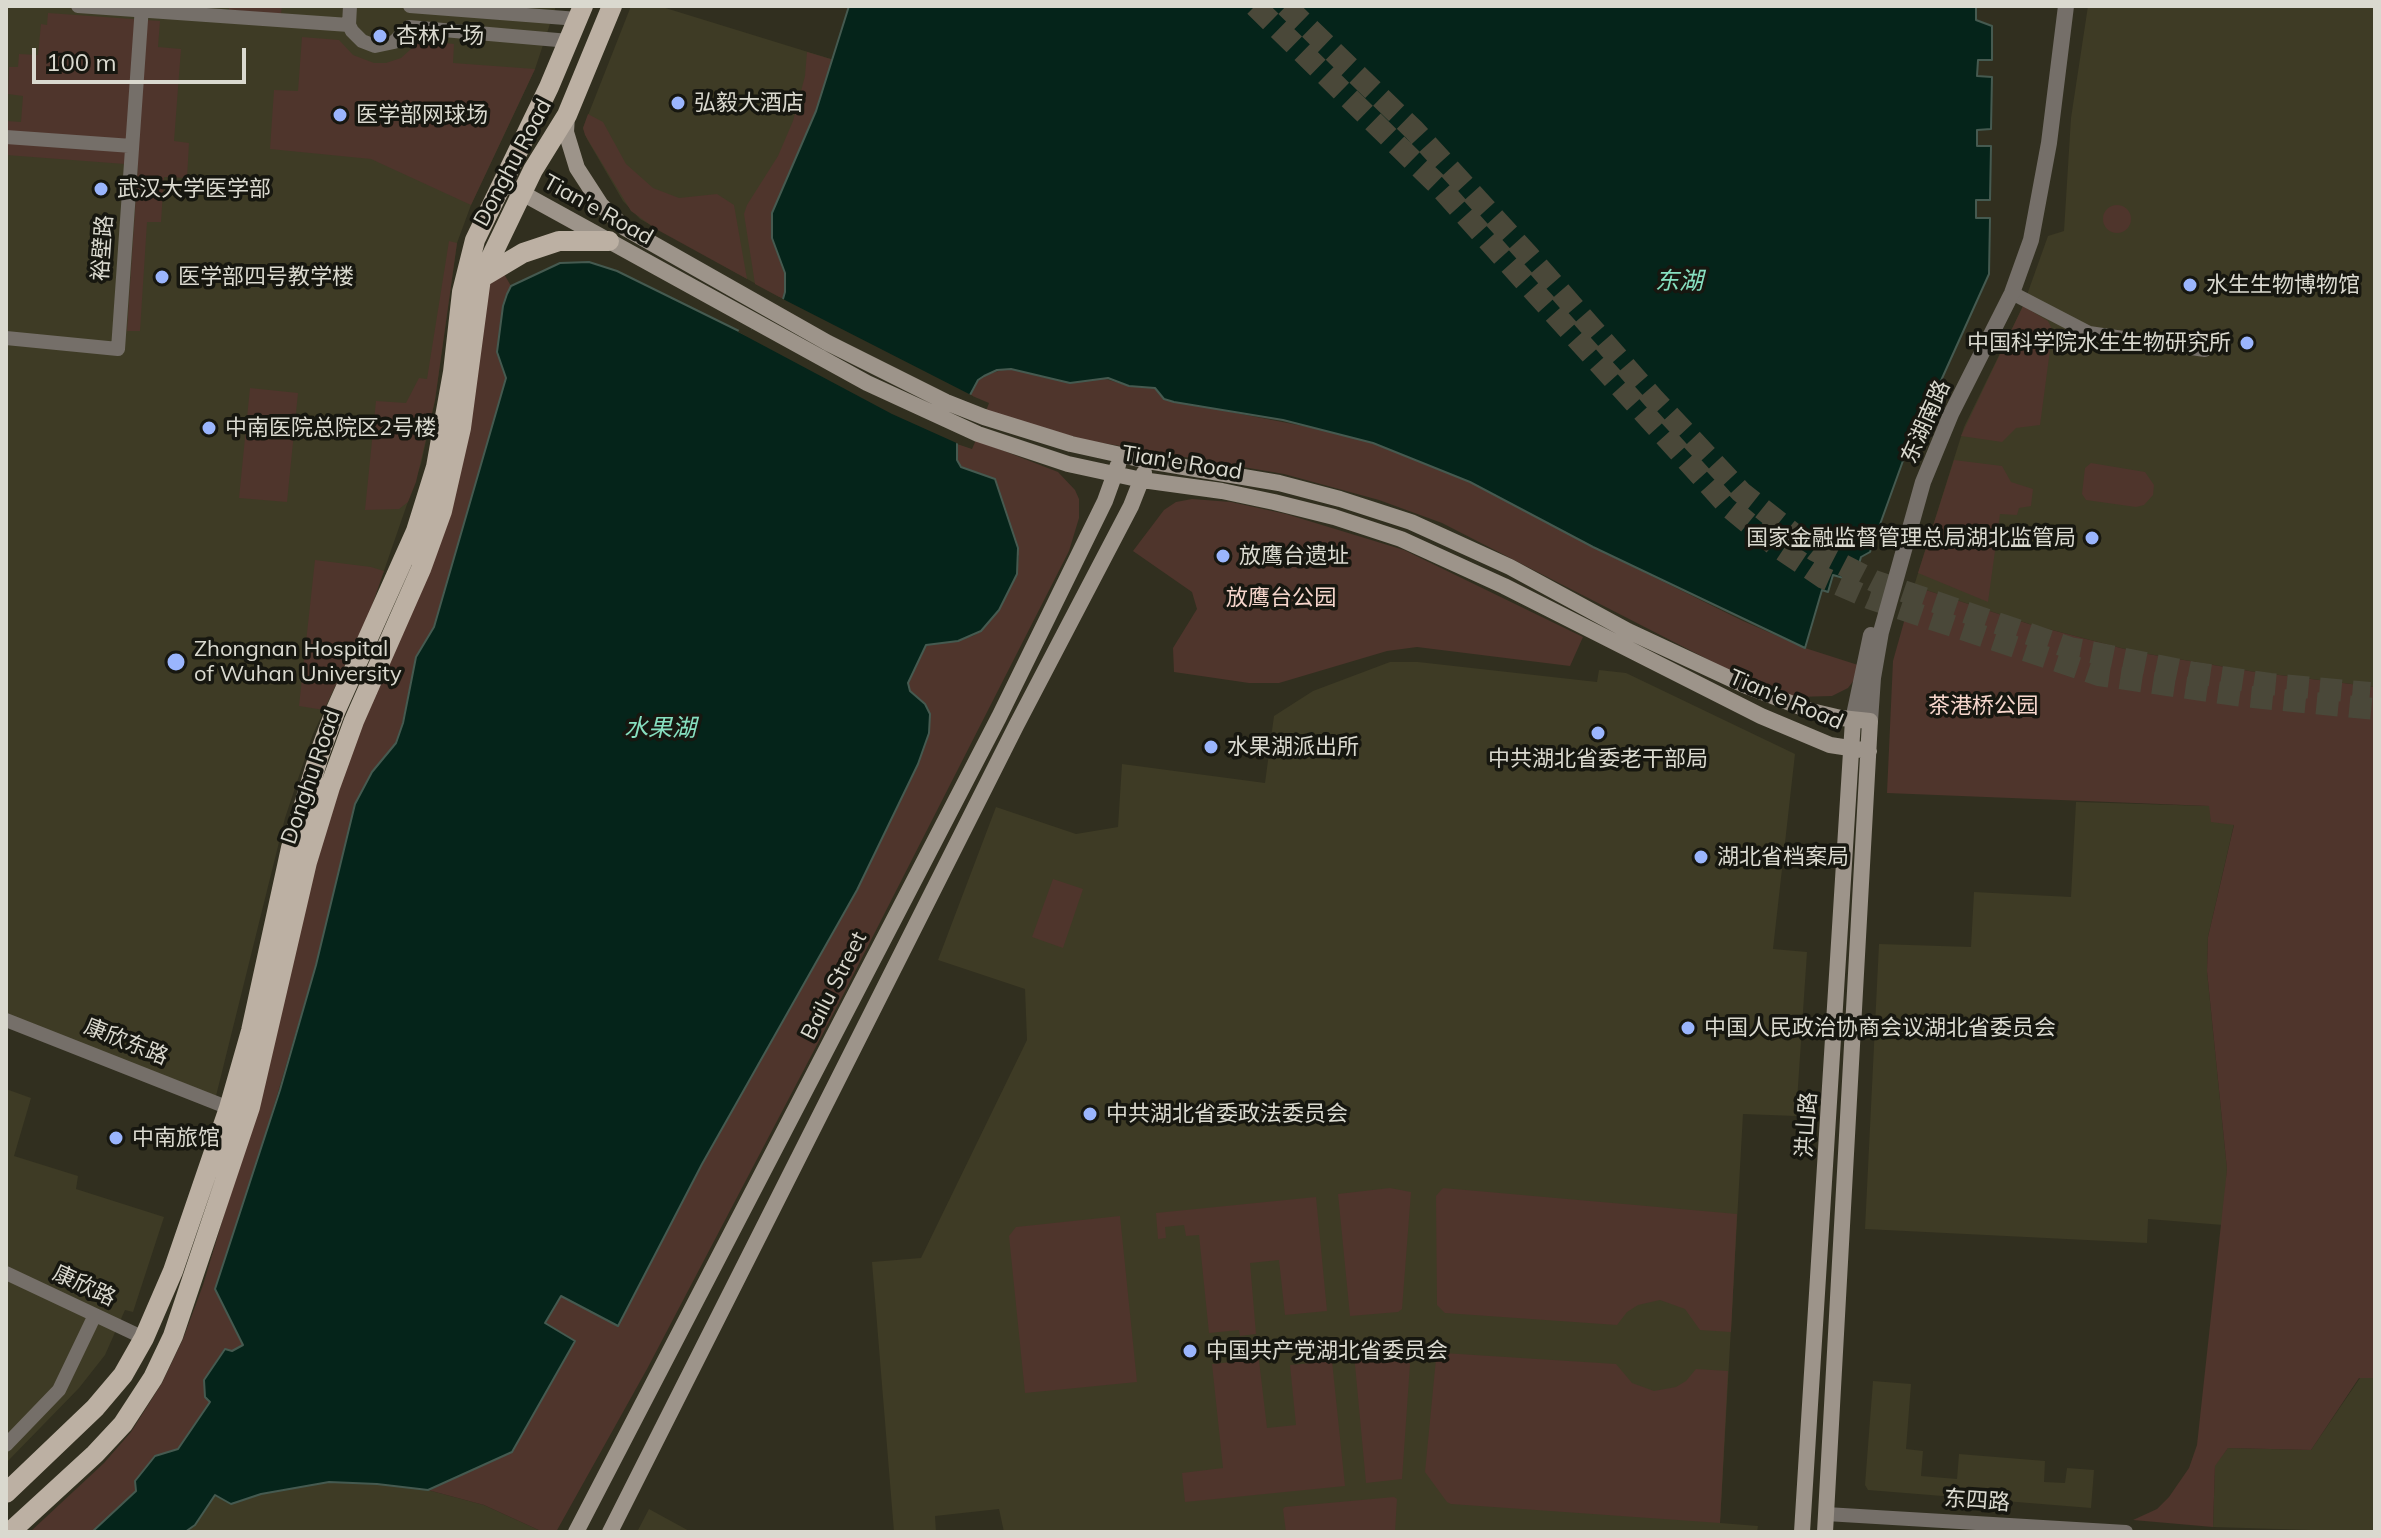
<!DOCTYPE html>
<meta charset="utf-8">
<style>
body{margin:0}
#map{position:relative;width:2381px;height:1538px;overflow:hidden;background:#312f1f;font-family:Mulish,sans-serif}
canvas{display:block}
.frame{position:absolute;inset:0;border:8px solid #dad9cf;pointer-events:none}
.scale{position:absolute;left:32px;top:48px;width:214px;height:36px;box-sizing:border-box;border:4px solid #dad9cf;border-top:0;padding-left:10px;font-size:24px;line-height:28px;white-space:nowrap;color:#dad9cf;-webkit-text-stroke:6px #171710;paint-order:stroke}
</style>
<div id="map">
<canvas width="2381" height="1538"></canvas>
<div class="frame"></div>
<div class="scale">100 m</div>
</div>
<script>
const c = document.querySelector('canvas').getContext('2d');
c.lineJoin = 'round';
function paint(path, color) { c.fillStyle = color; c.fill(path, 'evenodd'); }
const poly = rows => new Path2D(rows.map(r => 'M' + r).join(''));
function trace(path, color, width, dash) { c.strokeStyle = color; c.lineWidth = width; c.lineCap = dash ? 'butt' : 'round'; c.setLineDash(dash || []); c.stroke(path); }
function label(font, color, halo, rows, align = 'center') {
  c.font = font + ' Mulish,"Noto Sans SC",sans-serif'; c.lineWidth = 7; c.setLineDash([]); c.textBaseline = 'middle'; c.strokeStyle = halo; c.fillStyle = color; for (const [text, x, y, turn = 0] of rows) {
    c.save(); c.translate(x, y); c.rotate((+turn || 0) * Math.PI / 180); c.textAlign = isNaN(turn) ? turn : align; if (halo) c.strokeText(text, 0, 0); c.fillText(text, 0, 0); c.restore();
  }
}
const built = poly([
 [6,6,556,6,535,69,471,205,457,243,435,400,421,464,369,614,313,734,285,818,216,1096,6,1014],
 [631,6,659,6,834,60,816,112,783,299,640,219,623,201,587,139,583,128],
 [2088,6,2375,6,2375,687,2255,672,2136,652,2029,624,1914,586,1964,427,2023,306,2048,236,2064,231,2071,118],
 [1390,662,1418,662,1597,682,1599,670,1626,673,1795,754,1773,949,1807,952,1796,1116,1743,1114,1720,1523,1758,1526,1757,1532,1004,1532,999,1509,935,1516,936,1532,894,1532,872,1262,921,1258,1027,1040,1025,989,938,960,996,807,1076,834,1118,827,1122,764,1265,783,1274,716,1313,691],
 [2076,802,2210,806,2234,824,2208,937,2207,971,2227,1169,2223,1225,2148,1219,2147,1243,1865,1229,1879,944,1971,947,1974,892,2071,897],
 [6,1089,31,1098,14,1156,78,1176,76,1189,164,1217,133,1312,125,1310,105,1355,79,1388,6,1463],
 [2360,1378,2375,1378,2375,1532,2213,1527,2215,1465,2228,1448,2311,1450],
 [1873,1381,1911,1384,1906,1449,1923,1451,1921,1476,1957,1479,1959,1454,2045,1461,2044,1482,2065,1483,2067,1468,2094,1470,2091,1508,1868,1490,1865,1485],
 [329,1482,377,1484,428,1490,484,1505,543,1532,185,1532,195,1525,215,1494,231,1504,261,1494],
 [649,1509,691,1532,637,1532]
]);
const green = poly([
 [229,6,282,6,281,14,229,10],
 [48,13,160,21,158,47,181,49,174,141,189,143,187,178,164,177,161,222,147,222,140,331,127,331,138,165,6,155,6,121,21,122,23,96,8,94,9,67,18,67,19,54,38,55,41,24,47,25],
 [302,37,339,40,353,55,374,63,386,63,401,58,421,40,454,44,453,63,535,69,471,205,371,159,270,149,274,90,298,91],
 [807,52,834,60,816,112,772,213,772,238,786,279,783,299,755,284,744,214,747,205,778,156,793,121,805,76],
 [588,114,603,122,626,164,653,188,679,198,717,194,734,205,747,279,656,229,631,211,585,135,583,128],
 '2103 219a14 14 0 1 1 28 0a14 14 0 1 1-28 0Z',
 [449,241,457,243,435,400,416,482,408,502,399,509,365,510,376,401,406,403,419,378,427,379],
 [504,274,511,286,503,306,497,352,506,378,434,627,416,657,400,734,392,749,372,772,355,804,316,965,255,1169,243,1345,232,1352,224,1349,204,1380,205,1397,210,1402,178,1449,155,1456,136,1491,92,1532,30,1532,104,1463,131,1432,162,1383,183,1339,203,1285,262,1089,310,882,360,724,418,599,488,282],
 [2023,306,2048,321,2051,327,2052,335,2040,425,2016,428,2002,442,1961,436],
 [1004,369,1033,372,1071,383,1102,378,1129,386,1145,386,1157,389,1164,399,1344,434,1402,453,1470,482,1593,547,1743,621,1805,648,1858,665,1854,680,1848,688,1832,696,1796,697,1748,680,1442,523,1379,500,1284,474,1085,440,986,411,989,403,970,395,978,380,984,376],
 [250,388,298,393,287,502,239,498],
 [976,440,1058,472,1075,490,1079,499,1079,518,1069,551,842,997,647,1369,556,1532,543,1532,484,1505,428,1490,512,1452,575,1341,545,1323,561,1295,618,1325,702,1164,857,890,918,764,929,733,930,714,928,708,910,691,908,683,926,645,973,636,981,631,999,610,1017,573,1019,556,957,460,957,444,972,449],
 [1954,460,2002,466,2011,482,2033,489,2031,506,2019,508,2017,515,2000,514,1988,602,1918,573],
 [2091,463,2145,472,2154,485,2153,495,2144,505,2136,507,2086,500,2082,494,2085,468],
 [1192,499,1231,502,1286,514,1404,550,1583,637,1570,666,1417,647,1387,651,1279,683,1249,683,1174,672,1173,648,1197,609,1192,592,1133,551,1164,510,1176,502],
 [315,560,371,567,384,571,369,614,324,710,299,706],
 [1914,586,2029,624,2136,652,2255,672,2375,687,2375,1378,2359,1378,2311,1450,2228,1448,2215,1466,2213,1527,2133,1520,2157,1509,2169,1497,2189,1468,2197,1445,2227,1169,2207,971,2208,937,2234,825,2211,822,2209,806,1887,793,1893,661],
 [1053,879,1083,889,1063,948,1032,937],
 [1390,1188,1411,1192,1402,1309,1398,1312,1350,1316,1338,1194],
 [1443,1188,1737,1214,1731,1332,1700,1330,1685,1309,1660,1300,1638,1305,1627,1312,1617,1325,1445,1313,1437,1305,1436,1196],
 [1316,1197,1327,1311,1285,1315,1279,1260,1250,1263,1256,1334,1240,1336,1239,1330,1209,1333,1199,1235,1186,1236,1184,1225,1165,1227,1166,1238,1158,1239,1156,1213],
 [1120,1216,1137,1382,1025,1393,1009,1236,1016,1227],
 [1395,1349,1401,1351,1410,1364,1402,1479,1366,1483,1354,1354],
 [1258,1352,1267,1428,1296,1425,1290,1365,1332,1361,1345,1486,1185,1502,1182,1473,1223,1468,1212,1364,1242,1361,1242,1353],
 [1443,1353,1616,1364,1632,1383,1654,1391,1676,1387,1686,1381,1696,1369,1728,1371,1720,1523,1451,1504,1447,1502,1425,1472,1436,1359],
 [1394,1497,1397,1499,1395,1532,1286,1532,1283,1509,1285,1507]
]);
const water = poly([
 [849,6,1976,6,1976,20,1992,26,1992,60,1978,60,1977,76,1992,77,1991,129,1977,130,1977,146,1991,146,1990,200,1976,200,1976,218,1990,218,1989,274,1930,405,1921,411,1870,552,1861,557,1854,581,1833,575,1828,592,1822,590,1805,648,1593,547,1470,482,1373,443,1283,420,1174,402,1164,399,1155,388,1129,386,1108,378,1070,383,1011,369,997,370,984,376,978,380,970,395,957,444,957,460,961,467,995,479,1018,548,1017,574,999,610,981,631,958,641,926,645,908,683,910,691,925,704,930,714,929,733,918,764,857,890,702,1164,618,1326,561,1296,545,1323,575,1341,512,1452,428,1490,377,1484,329,1482,261,1494,231,1504,215,1495,195,1525,185,1532,92,1532,136,1491,135,1481,155,1456,178,1449,210,1402,205,1397,204,1380,225,1349,232,1351,243,1345,215,1289,280,1090,316,965,355,804,372,772,396,743,403,723,416,657,434,627,506,378,497,352,503,306,507,294,511,286,560,263,589,262,617,271,747,335,783,299,785,292,785,273,772,238,772,213,816,111,849,6]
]);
const pier = poly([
 [779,297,973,396,961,445,892,414,738,332,740,329,751,330]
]);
const trunkTunnel = poly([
 [1255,6,1437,184,1729,507,1776,546,1824,578,1869,598,2099,675,2242,696,2375,709],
 [1286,6,1414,130,1529,256,1653,398,1741,492,1814,550,1874,581,2070,648,2195,673,2270,684,2370,693]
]);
const minor = poly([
 [78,6,349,25],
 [350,6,349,25,352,31,362,41,375,46,394,42,409,27,569,41],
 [410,6,578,19],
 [6,137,132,146],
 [2012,293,2089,333,2205,350],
 [6,338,118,349,142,6],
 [6,1020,229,1108],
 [6,1273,144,1338],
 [6,1445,59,1390,95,1315],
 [1826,1514,2126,1532]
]);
const tertiary = poly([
 [1853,720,1871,635],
 [1870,721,1873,678,1881,632,1923,482,1951,414,2012,293,2031,240,2049,143,2066,6]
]);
const secondary = poly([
 [567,115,566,132,577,168,601,205,625,228,828,343,946,402,984,417,1071,444,1148,461,1279,483,1340,499,1411,522,1510,567,1628,631,1744,685,1811,711,1841,718,1870,721,1825,1532],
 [502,182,867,383,978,434,1068,464,1142,480,1222,491,1274,502,1334,517,1401,539,1504,586,1761,716,1830,745,1869,751],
 [576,1532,999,717,1105,501,1118,465],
 [610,1532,1016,726,1131,506,1144,473],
 [1802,1532,1853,720]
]);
const primary = poly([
 [481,278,523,253,559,241,609,241],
 [6,1493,95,1408,123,1375,144,1338,173,1271,229,1108,251,1031,291,848,319,755,335,712,416,531,436,467,453,372,462,292,475,240,549,87,583,6],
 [10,1532,95,1454,123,1424,153,1378,173,1336,250,1107,307,862,330,787,354,721,421,569,442,511,461,428,481,278,533,170,567,115,612,6]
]);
const markers = [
 [380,36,8,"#9ab5fd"],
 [678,103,8,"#9ab5fd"],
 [340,115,8,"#9ab5fd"],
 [101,189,8,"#9ab5fd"],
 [162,277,8,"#9ab5fd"],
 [2190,285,8,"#9ab5fd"],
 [2247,343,8,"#9ab5fd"],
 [209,428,8,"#9ab5fd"],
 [2092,538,8,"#9ab5fd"],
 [1223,556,8,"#9ab5fd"],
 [176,662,10,"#9ab5fd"],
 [1598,733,8,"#9ab5fd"],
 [1211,747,8,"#9ab5fd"],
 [1701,857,8,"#9ab5fd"],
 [1688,1028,8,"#9ab5fd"],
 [1090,1114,8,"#9ab5fd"],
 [116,1138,8,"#9ab5fd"],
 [1190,1351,8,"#9ab5fd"]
];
const poiNames = [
 ["杏林广场",396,36],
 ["弘毅大酒店",694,103],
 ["医学部网球场",356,115],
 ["武汉大学医学部",117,189],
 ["医学部四号教学楼",178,277],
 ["水生生物博物馆",2206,285],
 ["中国科学院水生生物研究所",2231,343,"right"],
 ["中南医院总院区2号楼",225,428],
 ["国家金融监督管理总局湖北监管局",2076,538,"right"],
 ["放鹰台遗址",1239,556],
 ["Zhongnan Hospital",194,649],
 ["of Wuhan University",194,674],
 ["水果湖派出所",1227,747],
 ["中共湖北省委老干部局",1598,759,"center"],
 ["湖北省档案局",1717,857],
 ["中国人民政治协商会议湖北省委员会",1704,1028],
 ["中共湖北省委政法委员会",1106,1114],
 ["中南旅馆",132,1138],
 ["中国共产党湖北省委员会",1206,1351]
];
const streetNames = [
 ["Donghu Road",513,163,-62],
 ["Tian'e Road",598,210,29],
 ["裕壁路",103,248,-86],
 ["东湖南路",1926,422,-66],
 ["Tian'e Road",1182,463,9],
 ["Tian'e Road",1786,700,23],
 ["Donghu Road",311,777,-71],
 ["Bailu Street",834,986,-63],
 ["康欣东路",126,1042,22],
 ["洪山路",1807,1125,-86],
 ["康欣路",84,1286,25],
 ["东四路",1977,1501,4]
];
const parkNames = [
 ["放鹰台公园",1281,598],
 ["茶港桥公园",1983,706]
];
const waterNames = [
 ["东湖",1679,282],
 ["水果湖",660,729]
];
paint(built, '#3e3b25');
paint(green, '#4f352c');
paint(water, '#05241a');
trace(water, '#455a50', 2);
paint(pier, '#312f1f');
trace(trunkTunnel, '#4a4839', 22, [22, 11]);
trace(minor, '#756f69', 14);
trace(tertiary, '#756f69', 16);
trace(secondary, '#9d948a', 16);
trace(primary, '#bcb0a3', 20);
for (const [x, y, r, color] of markers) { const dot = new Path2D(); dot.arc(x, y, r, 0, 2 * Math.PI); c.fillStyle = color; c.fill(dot); trace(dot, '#171710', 3); }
label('22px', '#dad9cf', '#171710', poiNames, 'left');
label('22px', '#dad9cf', '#171710', streetNames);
label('22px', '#f6d6cc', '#171710', parkNames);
label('italic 24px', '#87e0c0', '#171710', waterNames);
</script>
